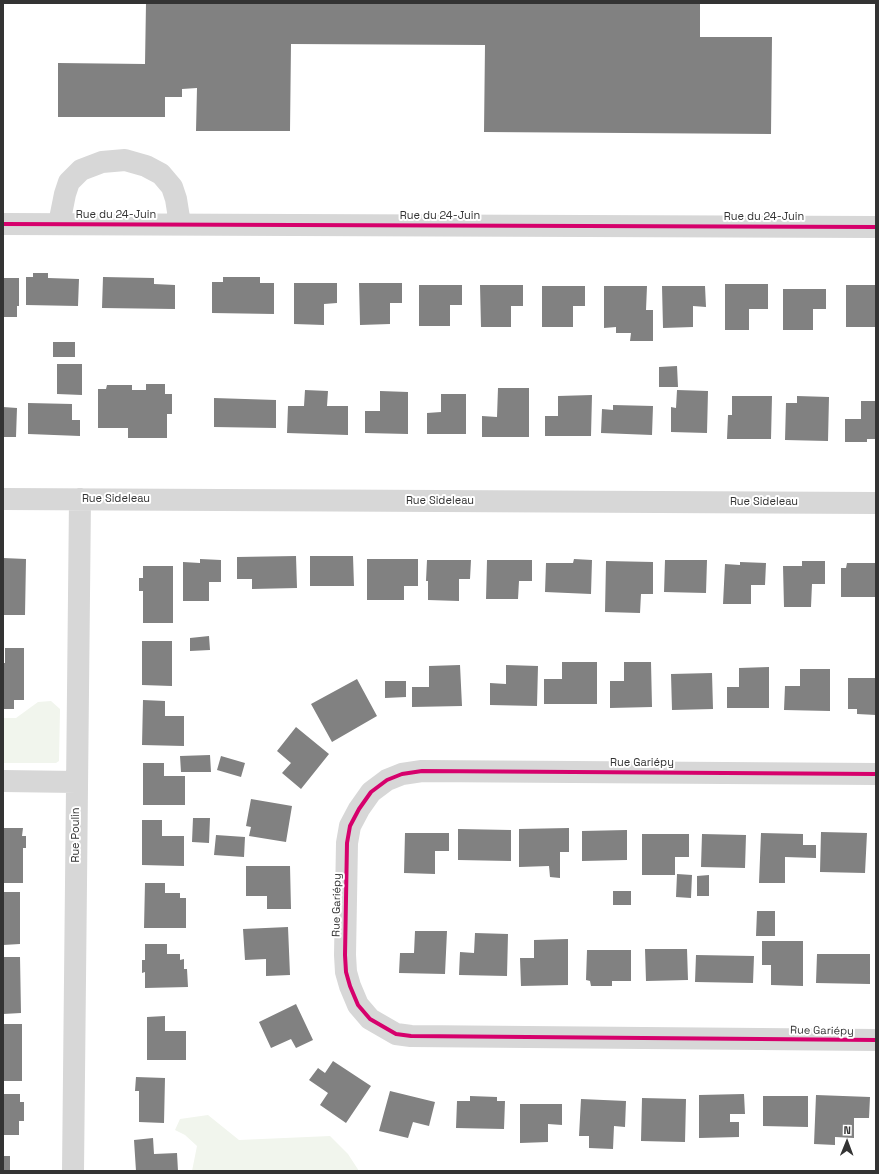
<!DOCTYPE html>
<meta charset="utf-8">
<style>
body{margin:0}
#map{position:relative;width:879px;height:1174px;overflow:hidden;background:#fff;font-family:"Space Grotesk",sans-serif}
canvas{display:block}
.frame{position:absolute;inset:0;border:4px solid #333;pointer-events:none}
.north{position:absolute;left:827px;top:1122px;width:40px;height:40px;-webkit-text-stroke:3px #fff;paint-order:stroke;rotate:1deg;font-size:11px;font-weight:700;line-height:16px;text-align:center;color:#333}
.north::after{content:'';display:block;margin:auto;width:14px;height:18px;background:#333;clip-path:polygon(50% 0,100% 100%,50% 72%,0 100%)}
</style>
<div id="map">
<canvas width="879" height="1174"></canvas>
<div class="frame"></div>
<div class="north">N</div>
</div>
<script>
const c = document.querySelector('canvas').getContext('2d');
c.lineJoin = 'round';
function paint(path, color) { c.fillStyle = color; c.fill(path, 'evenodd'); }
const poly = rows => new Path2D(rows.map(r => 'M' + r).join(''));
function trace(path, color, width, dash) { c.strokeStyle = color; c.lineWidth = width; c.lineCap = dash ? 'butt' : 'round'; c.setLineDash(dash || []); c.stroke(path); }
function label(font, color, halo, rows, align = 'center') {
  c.font = font + ' "Space Grotesk",sans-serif'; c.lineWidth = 4; c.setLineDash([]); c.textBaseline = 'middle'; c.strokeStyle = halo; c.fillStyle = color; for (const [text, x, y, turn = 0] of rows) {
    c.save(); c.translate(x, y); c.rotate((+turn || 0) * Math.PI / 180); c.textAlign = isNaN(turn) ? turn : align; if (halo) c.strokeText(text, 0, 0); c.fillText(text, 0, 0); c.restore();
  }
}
const green = poly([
 [51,701,60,709,59,761,56,763,3,763,3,718,16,718,38,702],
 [208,1115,239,1140,330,1136,348,1154,359,1171,192,1171,197,1146,185,1135,175,1130,180,1119]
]);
const building = poly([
 [146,3,700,3,700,37,772,37,771,134,484,132,485,45,291,44,290,131,196,131,197,88,182,89,182,97,165,97,165,117,58,117,58,63,145,64],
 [33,273,48,273,48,278,79,279,78,306,26,305,26,277,33,277],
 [103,277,154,278,154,284,175,285,175,309,102,308],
 [223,277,260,277,260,283,274,283,274,314,212,313,212,282,223,282],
 [3,278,19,278,19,306,17,306,17,317,3,317],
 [294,283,337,283,337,303,324,304,324,325,294,324],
 [359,283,402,283,402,303,390,303,390,324,360,325],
 [725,284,768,284,768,309,749,309,749,330,725,330],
 [419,285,462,285,462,305,450,305,450,326,419,326],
 [480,285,523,285,523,306,511,306,511,327,481,327],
 [846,285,876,285,876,327,846,327],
 [542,286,585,286,585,306,573,306,573,327,542,327],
 [604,286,647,286,646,310,653,310,653,341,630,341,631,333,616,333,616,327,604,328],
 [662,286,705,286,706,307,693,306,693,327,663,328],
 [783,289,826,289,826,309,813,309,813,330,783,330],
 [53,342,75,342,75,357,53,357],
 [57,364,82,364,82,395,57,394],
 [677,366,678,387,659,387,659,367],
 [146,384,165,384,165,394,172,394,172,414,167,414,167,438,128,438,128,428,98,428,98,389,106,389,107,385,132,385,132,390,146,390],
 [498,388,529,388,529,437,482,437,482,416,497,417],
 [305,390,328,391,327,406,348,406,348,435,287,433,288,406,304,406],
 [677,390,708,391,707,433,671,432,671,407,676,408],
 [380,391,408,392,408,434,365,433,365,411,380,411],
 [441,394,466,394,466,434,427,434,427,413,441,412],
 [592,395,591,436,545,436,545,416,558,416,558,396],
 [732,396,772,396,771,439,727,439,728,415,732,415],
 [797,396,829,397,828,441,785,440,786,403,797,403],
 [214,398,276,400,276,428,214,427],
 [861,401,876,401,876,439,867,439,867,442,845,442,845,419,861,419],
 [28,403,72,404,72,420,80,420,80,436,28,434],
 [613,405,653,406,652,435,601,433,602,409,613,410],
 [3,407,17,408,16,437,3,437],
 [296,556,297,588,252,589,252,579,237,579,237,557],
 [310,556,353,556,354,586,310,586],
 [3,558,26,559,25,615,3,615],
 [200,559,221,560,221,582,209,582,209,601,183,601,183,562,200,563],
 [367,559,418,559,418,586,404,586,404,600,367,600],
 [574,559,592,560,591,594,545,592,546,563,573,563],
 [427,560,471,560,470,579,459,579,459,601,428,600,428,581,426,581],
 [487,560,532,560,532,581,519,581,518,599,486,599],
 [665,560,707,560,706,593,664,592],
 [606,561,653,562,653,594,641,594,640,613,605,612],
 [802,561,825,561,825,584,812,584,811,607,784,607,783,566,802,566],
 [740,562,766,563,765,585,751,585,751,604,723,604,725,564,740,565],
 [847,563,876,563,876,597,841,597,841,568,846,568],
 [143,566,173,566,173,623,143,623,143,591,139,591,139,578,143,578],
 [209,636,210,650,190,651,190,638],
 [142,641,172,641,172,686,142,685],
 [5,648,24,648,24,700,14,700,14,709,3,709,3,663,5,663],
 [562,662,597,662,597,704,544,704,544,679,562,679],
 [624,662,651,662,652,707,610,708,610,681,624,681],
 [460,665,462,706,412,707,412,687,429,687,429,666],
 [506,665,538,666,537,706,490,705,490,683,506,684],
 [769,667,769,708,727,708,727,687,739,687,739,668],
 [800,669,830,669,830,711,784,710,785,686,800,686],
 [712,673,713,709,672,710,671,674],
 [848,678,876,678,876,715,857,714,857,709,848,709],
 [357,679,377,716,332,742,311,704],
 [385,681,406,681,406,697,385,698],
 [143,700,165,701,165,716,184,716,184,746,142,745],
 [296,727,329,754,301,789,282,773,291,763,277,751],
 [210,755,211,772,181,772,180,756],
 [221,756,245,763,241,777,217,770],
 [143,763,164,763,164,776,185,776,185,805,143,805],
 [251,799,292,806,286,842,249,836,251,827,246,826],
 [193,818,210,818,209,843,192,842],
 [142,820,162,820,162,836,184,836,184,866,142,865],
 [3,828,23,828,22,836,26,836,26,848,23,848,23,883,3,883],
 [569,828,569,852,560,852,560,878,550,877,549,866,519,867,519,829],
 [458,829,511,830,511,861,458,860],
 [627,830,627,860,582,861,582,831],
 [821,832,867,833,865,873,820,872],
 [405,833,449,833,449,851,435,851,435,874,404,873],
 [761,833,803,834,803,845,816,845,816,858,785,857,785,883,759,883],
 [642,834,689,834,689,857,675,857,675,875,642,875],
 [702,834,746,835,745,868,701,867],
 [216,835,245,837,244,857,214,855],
 [246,866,290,866,291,909,267,909,267,896,246,896],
 [677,874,692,875,691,898,676,897],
 [709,875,709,896,697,896,697,876],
 [145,883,165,883,165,893,180,893,180,898,186,898,186,928,144,928],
 [613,891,631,891,631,905,613,905],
 [3,892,20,892,20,944,3,945],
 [757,911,775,911,775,936,756,936],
 [288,927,290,975,266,976,266,959,245,960,243,929],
 [415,931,447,931,445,974,399,973,400,953,414,953],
 [475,933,508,934,507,976,459,975,460,952,474,953],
 [568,939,568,985,521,986,520,958,534,958,534,940],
 [762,941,803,941,803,986,771,985,771,965,762,965],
 [145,944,167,944,167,954,180,954,180,960,184,959,184,969,187,969,188,987,145,988,145,972,142,973,142,960,145,960],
 [645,949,687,949,688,980,646,981],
 [587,950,631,950,631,981,612,981,612,986,591,986,590,981,586,980],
 [817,954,870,954,870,984,816,983],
 [696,955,754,956,753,983,695,982],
 [3,957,20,957,21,1013,3,1014],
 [296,1004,313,1040,296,1048,291,1039,271,1048,259,1022],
 [165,1016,165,1031,186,1031,186,1060,147,1060,147,1017],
 [3,1024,22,1024,22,1081,3,1081],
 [333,1061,371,1086,346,1123,320,1105,328,1093,309,1080,318,1068,325,1073],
 [136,1077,165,1078,164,1123,139,1122,139,1091,135,1091],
 [390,1091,435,1102,429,1126,413,1122,408,1138,379,1131],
 [3,1094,20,1094,20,1102,24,1102,24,1121,19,1121,19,1135,3,1135],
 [744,1094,745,1114,730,1114,730,1122,739,1122,739,1137,699,1138,699,1095],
 [816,1095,870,1097,869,1118,854,1118,854,1138,835,1137,835,1145,814,1144],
 [470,1096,497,1097,497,1101,505,1101,504,1129,456,1128,457,1101,470,1101],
 [763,1096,808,1096,808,1127,763,1126],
 [642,1098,686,1099,685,1142,641,1141],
 [581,1099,626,1101,625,1127,614,1126,613,1149,589,1148,589,1136,579,1136],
 [520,1104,562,1104,562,1125,548,1124,548,1142,520,1143],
 [153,1138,154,1154,177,1153,178,1171,136,1171,134,1140],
 [3,1156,10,1156,10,1171,3,1171]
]);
const minor = poly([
 [3,224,876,227],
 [59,224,65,194,69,182,81,170,102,162,125,160,146,166,161,174,172,187,176,199,180,224],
 [3,499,876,503],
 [876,774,422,771,402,774,387,780,371,792,359,809,350,826,347,843,345,955,346,972,350,986,358,1005,370,1019,396,1034,411,1036,876,1040],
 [3,781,77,782],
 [73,1171,80,499]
]);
const cycleway = poly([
 [3,224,876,227],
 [876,774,422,771,402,774,387,780,371,792,359,809,350,826,347,843,345,955,346,972,350,986,358,1005,370,1019,396,1034,411,1036,876,1040]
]);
const streetNames = [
 ["Rue du 24-Juin",116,215],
 ["Rue du 24-Juin",440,216],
 ["Rue du 24-Juin",764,217],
 ["Rue Sideleau",116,499],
 ["Rue Sideleau",440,501],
 ["Rue Sideleau",764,502],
 ["Rue Gariépy",642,763],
 ["Rue Poulin",76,835,-90],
 ["Rue Gariépy",337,905,-89],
 ["Rue Gariépy",822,1031,1]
];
paint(green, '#f1f5ed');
paint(building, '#818181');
trace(minor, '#d7d7d7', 22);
trace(cycleway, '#d6006c', 4);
label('11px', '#333', '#fff', streetNames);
</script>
